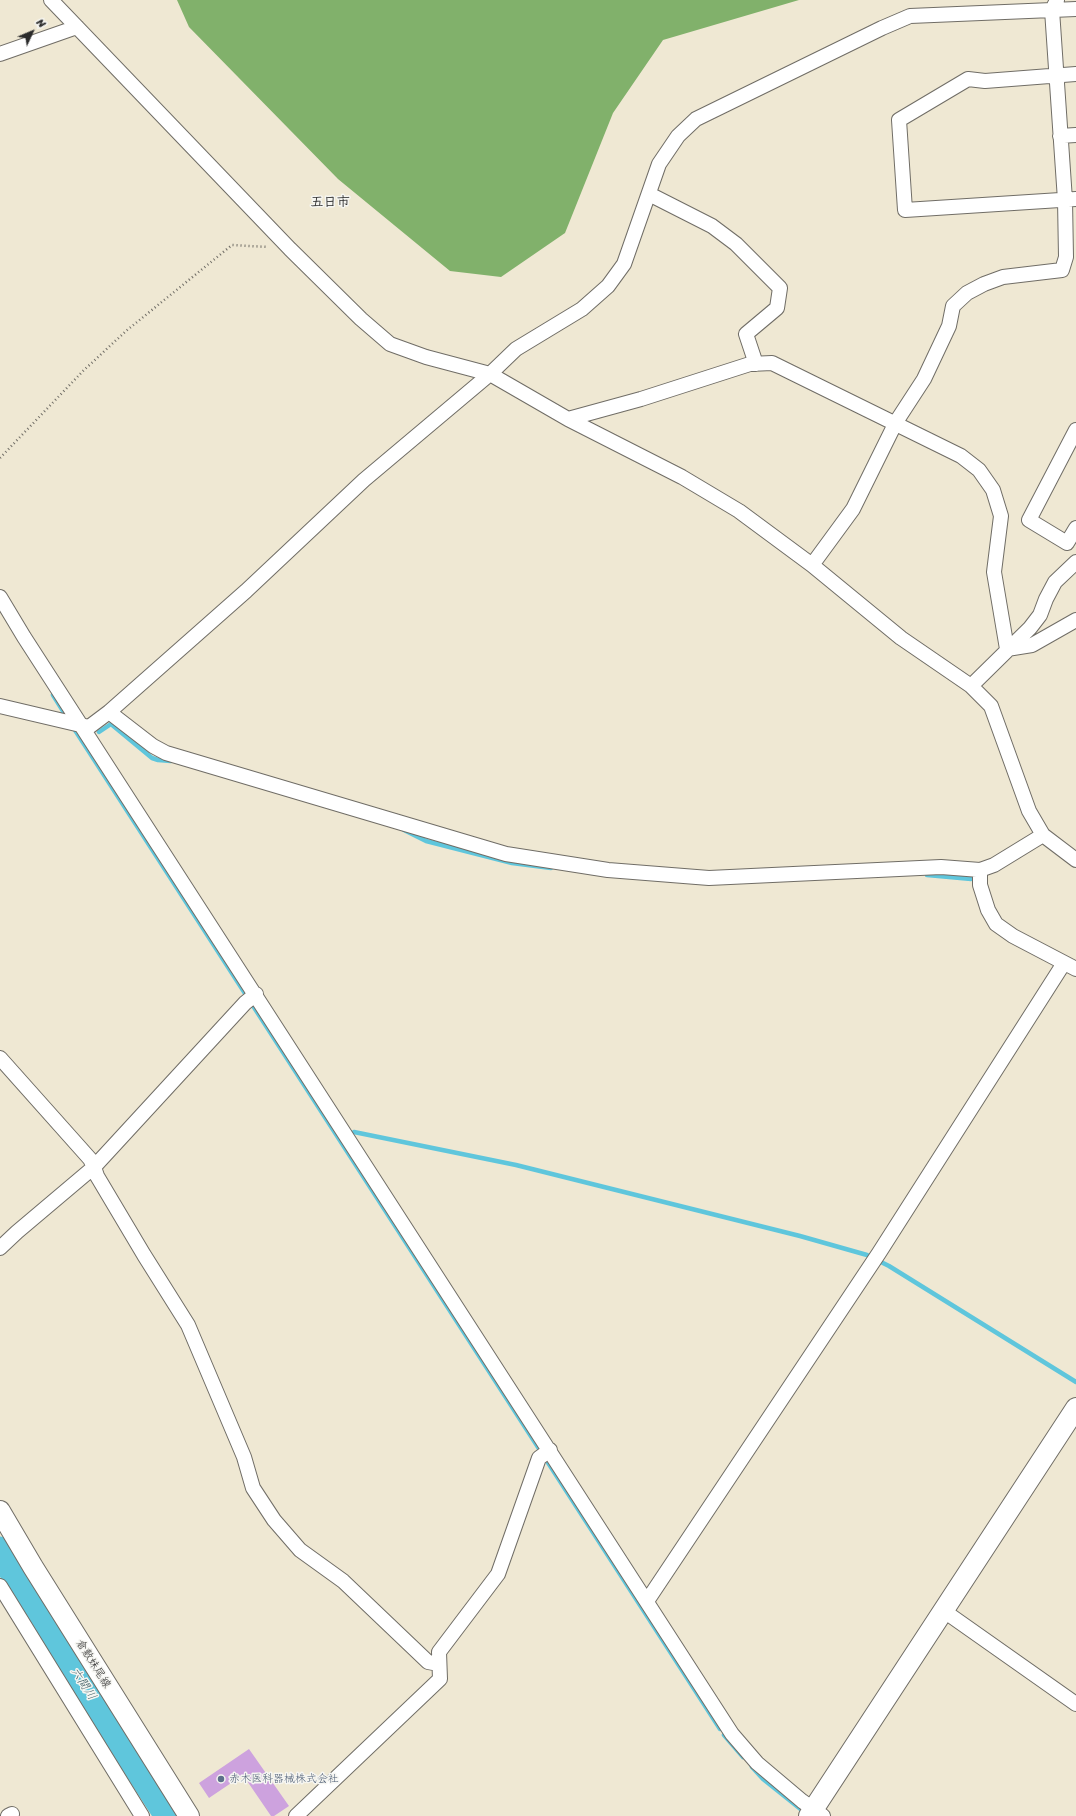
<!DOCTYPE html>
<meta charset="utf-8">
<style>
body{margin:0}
#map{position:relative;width:1076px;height:1816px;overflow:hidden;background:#efe8d3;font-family:Sriracha,sans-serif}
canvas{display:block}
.north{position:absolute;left:12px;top:12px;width:40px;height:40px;-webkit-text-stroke:3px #f6f6f2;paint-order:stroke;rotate:46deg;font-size:11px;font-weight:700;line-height:16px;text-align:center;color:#2b2b2b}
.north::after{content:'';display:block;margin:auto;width:14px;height:18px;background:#2b2b2b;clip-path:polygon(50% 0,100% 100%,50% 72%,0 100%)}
</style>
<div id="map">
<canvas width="1076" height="1816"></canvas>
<div class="north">N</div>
</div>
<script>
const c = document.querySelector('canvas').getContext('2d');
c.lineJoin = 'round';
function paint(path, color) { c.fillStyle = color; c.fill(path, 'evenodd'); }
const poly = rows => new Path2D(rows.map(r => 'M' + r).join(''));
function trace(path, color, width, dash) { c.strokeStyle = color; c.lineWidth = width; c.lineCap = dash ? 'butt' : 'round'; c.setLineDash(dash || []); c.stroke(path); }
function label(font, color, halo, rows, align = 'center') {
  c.font = font + ' Sriracha,"Klee One",sans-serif'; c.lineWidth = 3; c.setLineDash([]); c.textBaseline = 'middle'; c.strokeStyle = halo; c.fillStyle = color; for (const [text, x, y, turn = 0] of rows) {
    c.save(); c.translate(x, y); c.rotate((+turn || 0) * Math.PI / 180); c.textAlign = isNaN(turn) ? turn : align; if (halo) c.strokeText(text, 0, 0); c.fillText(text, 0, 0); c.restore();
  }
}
const forest = poly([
 [177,0,799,0,663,40,613,113,565,233,501,277,450,271,338,179,189,27]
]);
const stream = poly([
 [53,695,68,719],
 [73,727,720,1729],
 [99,732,111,724,152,758,158,760,171,761],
 [404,830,426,841,512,863,551,868],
 [927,875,971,879],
 [354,1132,516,1165,800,1236,867,1255,889,1266,1076,1382],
 [724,1735,743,1757],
 [752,1767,763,1779,803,1811]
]);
const river = poly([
 [0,1550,35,1610,168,1816]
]);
const building = poly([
 [249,1749,289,1806,274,1816,271,1816,243,1775,209,1798,199,1783]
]);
const path = poly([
 [0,458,83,371,126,331,232,245,268,247]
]);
const street = poly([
 [51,0,290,249,361,319,390,344,426,357,490,374,568,419,682,477,739,511,812,565,901,638,971,686,991,706,1029,811,1043,835,1076,860],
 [0,54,77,27],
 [1076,74,985,81,968,79,899,120,905,210,1076,199],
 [1060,136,1076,135],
 [649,194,712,226,736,244,780,288,777,308,746,334,756,364],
 [568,419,641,399,750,364,772,363,961,456,979,470,993,490,1001,516,994,572,1007,649],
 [1076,430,1029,520,1067,543,1076,528],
 [812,565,853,509,896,422,924,379,949,326,953,306,967,293,984,284,1003,277,1062,270,1066,257,1065,200,1052,10,1057,0],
 [0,597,24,637,732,1734,757,1763,802,1801,823,1816],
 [1007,649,1032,645,1076,620],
 [971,686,1030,628,1040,615,1046,599,1055,582,1076,562],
 [0,706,89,727,109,712,246,591,364,480,490,374,516,349,582,309,608,286,624,264,659,164,678,136,696,119,882,28,910,16,1076,9],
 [109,712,153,746,166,753,506,854,608,870,709,878,941,867,980,870,994,865,1043,835],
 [980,870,980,885,988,910,996,924,1013,936,1076,969],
 [0,1058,90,1159,94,1167,97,1176,144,1255,188,1325,244,1457,253,1488,274,1520,300,1550,343,1581,428,1662,439,1664],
 [0,1248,17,1232,94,1167,245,1003,256,994],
 [0,1586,142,1816],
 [647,1601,879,1253,1064,963],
 [944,1611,1076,1704],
 [8,1816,12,1814],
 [296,1816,440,1679,439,1652,498,1574,539,1458,550,1450]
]);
const secondary = poly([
 [0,1511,33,1567,189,1816],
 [809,1816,1076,1408]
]);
const markers = [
 [221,1779,4,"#5c6f8a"]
];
const streetNames = [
 ["倉敷妹尾線",93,1664,58]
];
const serviceNames = [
 ["赤木医科器械株式会社",229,1779]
];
const waterNames = [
 ["六間川",83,1684,57]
];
const quarterNames = [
 ["五日市",330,203]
];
paint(forest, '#81b16b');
trace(stream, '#5fc6dc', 4.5);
trace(river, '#5fc6dc', 27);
paint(building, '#cda2de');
trace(street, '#706d66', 16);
trace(secondary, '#706d66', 22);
trace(path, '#706d66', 2.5, [1, 3]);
trace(street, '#fff', 14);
trace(secondary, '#fff', 20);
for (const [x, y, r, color] of markers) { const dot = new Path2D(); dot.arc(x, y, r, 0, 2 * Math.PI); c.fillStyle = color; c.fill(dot); trace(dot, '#f6f6f2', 1.5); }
label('11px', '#2b2b2b', '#f6f6f2', streetNames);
label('11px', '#4e5e75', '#f6f6f2', serviceNames, 'left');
label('italic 12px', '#3b5a60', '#f6f6f2', waterNames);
label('bold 13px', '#2b2b2b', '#f6f6f2', quarterNames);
</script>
